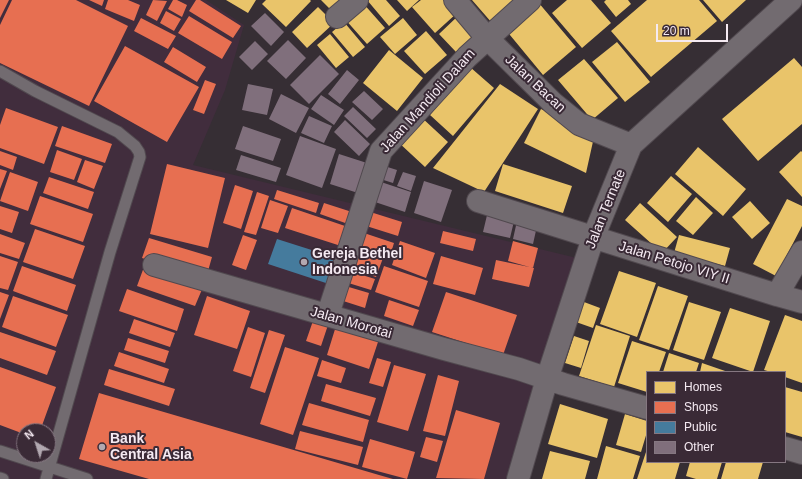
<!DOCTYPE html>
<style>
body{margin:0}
#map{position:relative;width:802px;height:479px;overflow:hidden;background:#362e34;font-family:Arial,sans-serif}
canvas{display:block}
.legend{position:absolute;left:646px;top:371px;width:140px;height:92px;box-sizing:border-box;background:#3a2a36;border:1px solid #857781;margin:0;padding:5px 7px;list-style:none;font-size:12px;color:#f5eaf2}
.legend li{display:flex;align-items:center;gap:8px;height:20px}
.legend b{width:20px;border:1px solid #857781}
.north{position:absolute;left:16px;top:423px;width:40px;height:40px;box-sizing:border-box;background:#3a2a36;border:1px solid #857781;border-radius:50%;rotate:321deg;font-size:11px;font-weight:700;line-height:16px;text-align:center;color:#f5eaf2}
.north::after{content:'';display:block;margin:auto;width:14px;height:18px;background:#b2a8b0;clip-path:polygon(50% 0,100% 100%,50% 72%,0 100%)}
.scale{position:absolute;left:656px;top:24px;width:72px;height:18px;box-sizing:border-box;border:2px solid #f5eaf2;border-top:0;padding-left:5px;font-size:12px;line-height:14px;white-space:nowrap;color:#f5eaf2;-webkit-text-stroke:3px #3a2a36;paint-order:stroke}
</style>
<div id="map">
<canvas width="802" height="479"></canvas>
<ul class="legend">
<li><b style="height:11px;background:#e9c46a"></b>Homes</li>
<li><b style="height:11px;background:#e76f51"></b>Shops</li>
<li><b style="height:11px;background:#457b9d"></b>Public</li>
<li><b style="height:11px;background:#806f7c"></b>Other</li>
</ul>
<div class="north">N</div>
<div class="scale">20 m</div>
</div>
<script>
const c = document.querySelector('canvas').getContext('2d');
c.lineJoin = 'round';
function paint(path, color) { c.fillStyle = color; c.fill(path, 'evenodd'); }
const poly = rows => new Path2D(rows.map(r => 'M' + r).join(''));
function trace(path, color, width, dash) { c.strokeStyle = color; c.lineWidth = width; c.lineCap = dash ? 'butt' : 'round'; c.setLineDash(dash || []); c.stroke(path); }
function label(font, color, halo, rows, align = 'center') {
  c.font = font + ' Arial,sans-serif'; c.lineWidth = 4; c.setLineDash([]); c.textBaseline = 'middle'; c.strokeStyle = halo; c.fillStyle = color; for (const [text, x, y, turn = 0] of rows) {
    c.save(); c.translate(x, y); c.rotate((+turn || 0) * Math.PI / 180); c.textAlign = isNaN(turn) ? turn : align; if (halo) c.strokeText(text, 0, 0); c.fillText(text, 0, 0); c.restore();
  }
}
const built = poly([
 [0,0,206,0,244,25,225,90,193,165,581,259,518,479,0,479],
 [24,431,48,431,48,455,24,455]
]);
const homes = poly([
 [226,0,256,0,248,13],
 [266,0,310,0,311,1,286,27,262,4],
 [321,0,342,0,331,10],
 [367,0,386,0,400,16,389,26],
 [397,0,419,0,407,11],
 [421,0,446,0,457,13,435,33,412,7],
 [472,0,518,0,492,23],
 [567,0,591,0,611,23,582,48,552,13],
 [606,0,628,0,631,4,616,17,604,2],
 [647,0,699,0,717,21,651,77,611,31],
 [703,0,746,0,722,22],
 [362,2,385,28,367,44,344,18],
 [538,2,576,47,543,75,505,29],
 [318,7,334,23,307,48,292,32],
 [459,15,476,33,456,52,439,34],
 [403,18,417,35,395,54,380,37],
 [344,22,365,47,353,57,332,32],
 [426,31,447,55,425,74,404,51],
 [330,34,349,57,336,68,317,45],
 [617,42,650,82,625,102,592,62],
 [389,50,423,78,397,111,363,83],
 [794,58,802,67,802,124,758,161,722,119],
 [584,59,618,98,592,120,558,80],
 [470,67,494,88,453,136,430,115],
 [500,84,538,109,484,192,433,168],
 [541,109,594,137,586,173,524,143],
 [420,116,448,142,425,167,397,141],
 [698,147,746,189,723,216,675,174],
 [801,151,802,152,802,197,779,172],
 [503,164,572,186,563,213,495,191],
 [671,176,692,194,668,222,647,203],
 [696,197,713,213,693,235,676,221],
 [787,199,802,206,802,226,776,276,753,264],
 [750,201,770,223,752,239,732,217],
 [640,203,677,237,662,253,625,220],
 [679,235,730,248,725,266,674,253],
 [619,271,656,283,637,337,600,324],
 [658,286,688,296,669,350,639,340],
 [584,302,600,308,593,328,576,322],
 [689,302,721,312,704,360,673,350],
 [730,308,770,321,753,372,712,358],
 [785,315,802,321,802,383,785,377,785,372,771,372,764,370],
 [596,325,630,336,614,387,579,376],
 [574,336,589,341,581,368,565,363],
 [632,341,666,352,659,372,647,372,647,392,618,383],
 [669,353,699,363,696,372,663,372],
 [702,363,728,372,700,372],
 [785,387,802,392,802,437,785,432],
 [560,404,608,419,597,458,548,444],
 [625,414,647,421,647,432,641,452,616,445],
 [606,446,640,456,633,479,597,479],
 [647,449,647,462,680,462,675,479,637,479],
 [550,451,590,461,585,479,542,479],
 [690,462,722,462,717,479,696,479,686,476],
 [726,462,763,462,758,479,721,479]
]);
const shops = poly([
 [0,0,9,0,0,18],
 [12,0,76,0,128,26,89,106,0,63,0,25],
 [89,0,104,0,102,6],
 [108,0,128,0,140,5,134,21,105,9],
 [153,0,167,1,157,21,146,15],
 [173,0,177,0,187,5,182,17,168,9],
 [196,0,200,0,241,26,233,38,189,11],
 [166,11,181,19,174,31,160,23],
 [189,16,232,42,222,59,178,33],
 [141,18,176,36,168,49,134,31],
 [125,46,199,87,167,142,94,101],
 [173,47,206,67,197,82,164,62],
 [205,80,216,84,204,114,193,110],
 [6,108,58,127,44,164,0,148,0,125],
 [62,126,112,144,105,163,55,146],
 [57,150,82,159,74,180,50,172],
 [0,151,17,157,13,170,0,165],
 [85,160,103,166,94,189,77,182],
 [167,164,225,178,208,248,150,234],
 [0,169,7,171,0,189],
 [10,172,38,182,28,211,0,201],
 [49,177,94,192,88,209,43,193],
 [235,185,253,191,241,229,223,223],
 [277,190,319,203,316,213,274,199],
 [257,192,269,196,256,235,244,232],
 [40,196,93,214,83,242,30,224],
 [270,200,288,206,278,233,261,228],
 [324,203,352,212,348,224,320,214],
 [0,206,19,212,12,233,0,229],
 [292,208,348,227,341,246,285,228],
 [364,210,402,222,398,236,360,224],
 [35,229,85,246,73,279,23,262],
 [358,231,394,243,390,256,353,244],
 [443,231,476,239,473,251,440,243],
 [0,234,25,243,19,259,0,253],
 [243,235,257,240,246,270,232,265],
 [149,238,212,257,206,278,142,258],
 [400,241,435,253,426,278,392,265],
 [513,241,538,248,533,268,508,261],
 [353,248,383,258,376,277,346,267],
 [0,256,18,262,8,290,0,288],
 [441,256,483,268,475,295,433,284],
 [496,260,534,268,529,287,492,279],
 [22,266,76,285,67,311,13,291],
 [384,266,428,281,419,307,375,292],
 [144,267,203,287,195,306,137,286],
 [346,270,375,279,371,290,342,281],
 [342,285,369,293,365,308,337,299],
 [127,289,184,309,177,331,119,311],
 [0,292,9,295,0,319],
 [446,292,517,315,503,355,432,332],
 [13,296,68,315,56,347,2,327],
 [207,296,250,311,237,349,194,335],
 [389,300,419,310,413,326,384,316],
 [314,318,329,322,321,346,306,341],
 [134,319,175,333,170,347,129,333],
 [336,326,379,339,369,369,327,355],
 [248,327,265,333,251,377,233,371],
 [269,330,285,335,265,393,250,388],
 [0,332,56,351,47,375,0,358],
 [128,338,169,351,165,363,124,350],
 [285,347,319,358,293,435,260,424],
 [119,352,169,369,164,383,114,366],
 [377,358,391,362,383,387,369,383],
 [322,360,346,368,341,383,317,376],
 [394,365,426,374,408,431,377,422],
 [0,367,56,387,40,431,24,431,24,434,0,425],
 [109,369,175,389,169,406,104,385],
 [438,375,459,381,445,436,423,431],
 [326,384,376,398,370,416,321,401],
 [99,393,379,475,393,479,149,479,79,459],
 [309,403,369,420,363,442,302,425],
 [456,410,500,423,484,479,436,478],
 [300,431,363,447,358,465,295,449],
 [426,437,443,441,437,462,420,457],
 [370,439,415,452,407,479,362,467]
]);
const public = poly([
 [277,239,340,259,332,285,268,264]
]);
const building = poly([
 [265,13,284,32,271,46,251,26],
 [288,40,306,58,286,79,267,61],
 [255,41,268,54,252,70,239,57],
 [320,55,339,74,309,104,290,85],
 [347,70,359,80,340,104,328,94],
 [248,84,273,89,267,115,242,110],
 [364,91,383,109,372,120,352,102],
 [281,94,309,108,296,133,269,119],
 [321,95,344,110,334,125,311,109],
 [353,107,376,129,367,138,344,116],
 [309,116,332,126,324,143,301,133],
 [345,120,370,144,359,156,334,132],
 [243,126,281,139,273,161,235,149],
 [300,136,336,149,322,188,286,175],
 [339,154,367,163,358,193,330,184],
 [241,155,281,168,276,182,236,170],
 [378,164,397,170,393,183,374,177],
 [403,172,416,176,411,191,397,186],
 [372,179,411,192,405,212,366,199],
 [424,181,452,190,441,222,414,213],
 [488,211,515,217,510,238,483,232],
 [517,221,537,226,533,244,513,239]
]);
const service = poly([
 [0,71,35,91,118,132,135,146,139,152,140,157,110,252,46,479],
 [0,451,87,479],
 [0,478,3,479]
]);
const minor = poly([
 [455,0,487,38,553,103,579,124,631,145],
 [337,17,357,0],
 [478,201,777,295,802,302],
 [154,265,444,349,519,369,563,384,647,408],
 [777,295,802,252],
 [331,305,381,151,467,57,530,0],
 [785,448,802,453],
 [518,479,547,379,593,238,631,145,791,0]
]);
const markers = [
 [304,262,4,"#b2a8b0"],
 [102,447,4,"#b2a8b0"]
];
const streetNames = [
 ["Jalan Bacan",535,84,43],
 ["Jalan Mandioli Dalam",428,101,-48],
 ["Jalan Ternate",606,209,-68],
 ["Jalan Petojo VIY II",674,263,17],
 ["Jalan Morotai",351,323,16]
];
const poiNames = [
 ["Gereja Bethel",312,254],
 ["Indonesia",312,270],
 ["Bank",110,439],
 ["Central Asia",110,455]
];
paint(built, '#412d3d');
paint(homes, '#e9c46a');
paint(shops, '#e76f51');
paint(public, '#457b9d');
paint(building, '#806f7c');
trace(service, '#51494f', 13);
trace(minor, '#51494f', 24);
trace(service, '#726b70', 11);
trace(minor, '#726b70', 22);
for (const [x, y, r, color] of markers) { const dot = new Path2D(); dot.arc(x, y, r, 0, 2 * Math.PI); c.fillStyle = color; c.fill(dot); trace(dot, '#3a2a36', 1.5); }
label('14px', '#f5eaf2', '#3a2a36', streetNames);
label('bold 14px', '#f5eaf2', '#3a2a36', poiNames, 'left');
</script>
